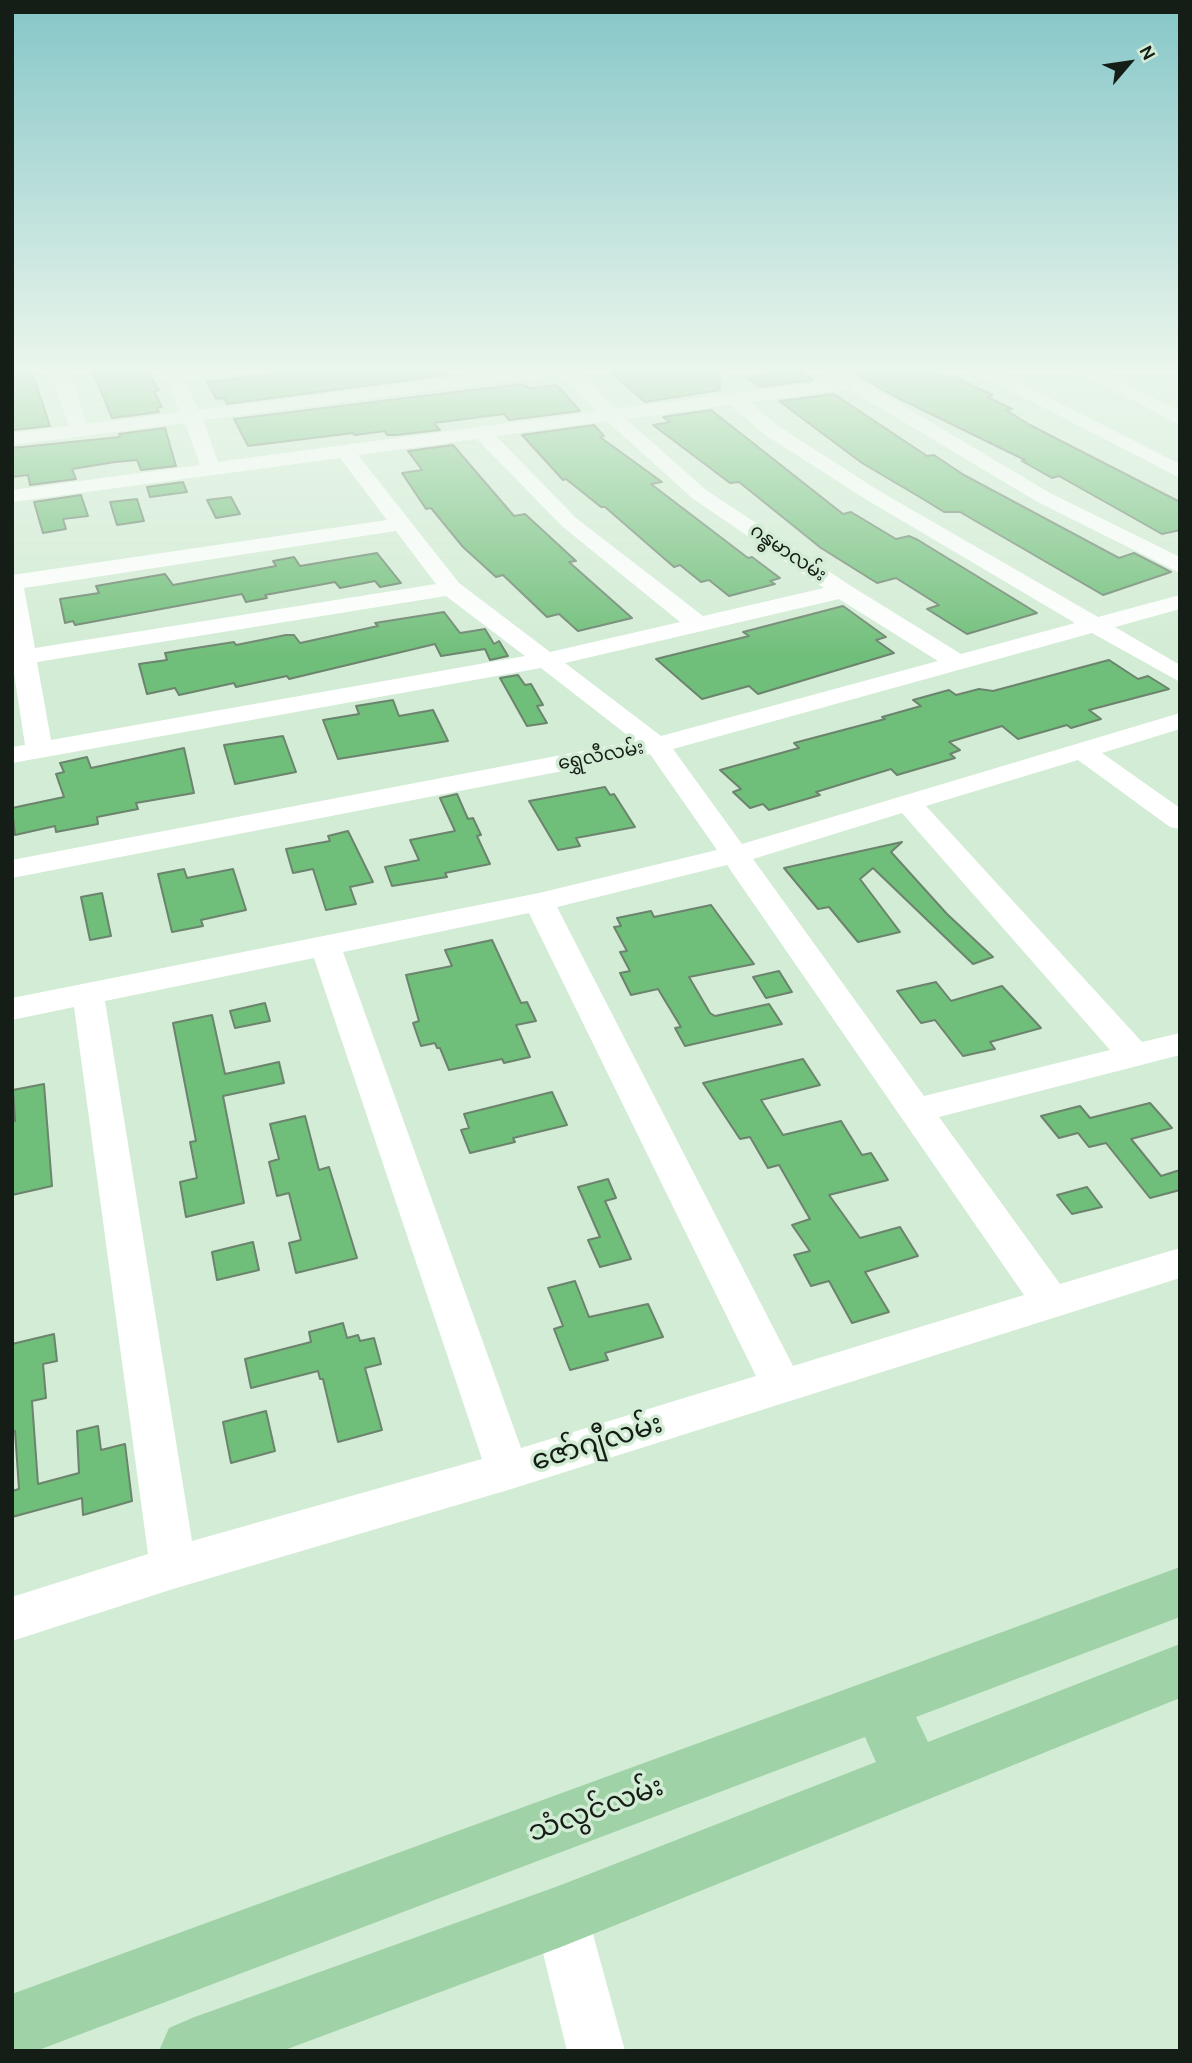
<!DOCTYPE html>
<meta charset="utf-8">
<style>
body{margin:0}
#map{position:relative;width:1192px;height:2063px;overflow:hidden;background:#d3ecd5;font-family:Karla,sans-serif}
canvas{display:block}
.frame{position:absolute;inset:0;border:14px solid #151e16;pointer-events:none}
.north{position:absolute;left:1094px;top:28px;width:70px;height:70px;-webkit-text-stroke:5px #d3ecd5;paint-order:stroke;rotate:61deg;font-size:19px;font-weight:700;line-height:28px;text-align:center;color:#151e16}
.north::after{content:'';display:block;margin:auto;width:24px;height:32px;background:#151e16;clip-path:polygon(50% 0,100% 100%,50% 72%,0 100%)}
</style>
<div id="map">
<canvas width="1192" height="2063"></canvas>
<div class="frame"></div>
<div class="north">N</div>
</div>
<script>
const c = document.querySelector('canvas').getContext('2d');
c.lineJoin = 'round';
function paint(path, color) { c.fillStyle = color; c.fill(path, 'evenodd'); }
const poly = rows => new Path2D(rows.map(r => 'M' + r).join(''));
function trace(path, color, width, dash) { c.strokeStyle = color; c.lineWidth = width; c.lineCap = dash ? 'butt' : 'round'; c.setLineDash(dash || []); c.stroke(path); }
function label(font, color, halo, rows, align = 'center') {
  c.font = font + ' Karla,"Noto Sans Myanmar",sans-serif'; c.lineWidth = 7; c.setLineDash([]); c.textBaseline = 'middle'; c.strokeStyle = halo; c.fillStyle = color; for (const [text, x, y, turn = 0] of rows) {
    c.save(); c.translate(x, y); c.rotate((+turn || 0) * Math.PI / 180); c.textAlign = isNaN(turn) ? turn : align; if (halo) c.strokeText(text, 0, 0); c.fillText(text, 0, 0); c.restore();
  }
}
const building = poly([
 [12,369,31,369,50,426,12,430,12,369],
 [92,369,147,369,159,390,154,391,162,407,157,408,159,412,112,418,92,369],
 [306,369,441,369,447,375,227,404,224,398,216,399,207,382,306,369],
 [631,369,719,369,720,390,645,402,610,372,631,369],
 [798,369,813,380,760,387,746,378,798,369],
 [848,369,929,369,948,378,954,377,993,395,988,397,1012,409,1006,410,1030,425,1180,502,1180,530,1162,534,1059,476,1052,478,1022,461,1025,460,890,394,848,369],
 [521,384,531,388,557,385,580,411,509,420,504,414,434,423,440,430,396,435,387,435,385,431,355,435,353,433,248,446,234,419,521,384],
 [834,394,927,456,934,455,964,475,1119,558,1134,553,1171,572,1103,595,960,512,944,512,923,499,862,463,779,401,834,394],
 [711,410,843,514,851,512,896,539,909,536,918,540,1037,613,967,634,927,609,939,605,896,578,877,583,821,548,739,482,730,483,653,425,670,422,663,417,711,410],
 [594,425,604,436,600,437,662,482,651,484,748,558,752,557,780,578,770,581,775,584,729,596,709,580,701,582,680,565,674,567,605,507,601,507,566,479,563,480,522,435,594,425],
 [165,428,176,466,141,470,137,460,115,462,72,469,76,479,30,485,28,475,12,477,12,448,120,437,119,434,165,428],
 [453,445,514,516,525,514,576,561,569,562,632,618,578,631,559,614,547,617,503,575,496,577,463,547,431,508,426,509,402,473,422,470,408,451,453,445],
 [183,482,187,492,150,497,147,487,183,482],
 [81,495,88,516,63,519,66,529,43,533,34,502,81,495],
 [231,497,240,514,216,518,207,500,231,497],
 [137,499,144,521,117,525,110,502,137,499],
 [377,553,401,583,380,587,375,581,340,588,335,582,265,595,267,598,246,602,242,594,75,625,73,621,65,623,60,599,99,593,96,586,165,574,173,585,276,566,273,561,294,557,300,566,377,553],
 [843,606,886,637,876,640,894,653,758,694,749,686,702,699,656,659,749,636,743,632,843,606],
 [444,612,460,633,485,629,494,644,499,641,508,656,490,660,485,649,441,656,435,644,289,679,287,676,236,687,234,683,179,695,175,688,147,694,139,664,167,660,165,653,183,650,234,642,236,645,286,635,294,635,300,643,378,626,375,623,444,612],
 [1109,660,1138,679,1148,676,1169,689,1089,710,1101,719,1071,728,1067,725,1018,739,1002,726,949,742,960,750,950,754,955,758,897,775,891,769,816,792,820,795,769,810,763,804,750,808,733,792,741,789,720,770,799,748,794,743,885,719,882,717,921,706,913,700,949,690,956,695,979,689,993,691,1109,660],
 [518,675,525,685,531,684,543,705,537,706,547,723,527,726,500,678,518,675],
 [393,700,399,716,433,710,448,741,338,759,323,720,359,714,356,706,393,700],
 [283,736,296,772,235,784,224,745,283,736],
 [184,748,194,793,136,803,138,809,97,817,98,824,56,832,55,826,15,835,12,808,64,797,56,774,64,772,60,763,87,757,91,768,184,748],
 [605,787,610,795,614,794,635,827,576,838,580,846,558,850,529,801,605,787],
 [457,794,468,819,473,818,481,835,477,836,490,864,445,873,447,877,392,886,385,867,419,860,410,840,455,831,440,798,457,794],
 [348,831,373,882,350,887,356,904,326,910,313,869,293,873,286,849,330,841,328,836,348,831],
 [902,842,891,852,947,914,993,957,973,964,873,868,860,879,900,932,858,942,829,907,818,909,784,868,902,842],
 [184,869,187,878,233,869,246,910,201,920,203,926,172,932,158,874,184,869],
 [102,893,111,936,90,940,81,897,102,893],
 [711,905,754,964,689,977,710,1013,715,1016,769,1004,782,1024,685,1046,675,1028,681,1027,658,989,631,995,620,973,630,971,620,952,627,951,614,927,621,926,617,918,651,911,654,917,711,905],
 [492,940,521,1003,527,1002,536,1021,516,1025,530,1057,504,1063,502,1059,449,1070,440,1048,437,1048,435,1043,421,1046,413,1023,419,1021,406,975,452,966,445,950,492,940],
 [779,971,792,992,766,998,753,977,779,971],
 [936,982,951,1001,1002,986,1041,1028,990,1042,995,1049,963,1056,935,1020,921,1023,897,991,936,982],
 [265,1003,270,1021,235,1028,230,1011,265,1003],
 [212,1015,225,1074,279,1062,284,1083,223,1096,244,1203,186,1217,180,1182,197,1178,190,1142,196,1141,173,1023,212,1015],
 [803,1059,820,1085,761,1100,783,1135,841,1121,862,1155,871,1153,888,1180,829,1195,860,1238,900,1227,918,1256,865,1272,889,1312,852,1323,829,1281,811,1286,794,1255,810,1251,792,1225,810,1219,779,1165,768,1168,750,1137,740,1139,703,1083,803,1059],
 [44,1084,52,1186,12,1195,12,1121,15,1121,13,1090,44,1084],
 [552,1092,567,1125,513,1138,515,1142,470,1153,461,1130,469,1128,464,1114,552,1092],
 [1150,1103,1172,1128,1131,1139,1161,1176,1180,1170,1180,1190,1150,1198,1106,1143,1089,1147,1078,1133,1059,1138,1041,1116,1080,1106,1090,1118,1150,1103],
 [305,1116,319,1170,329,1167,357,1258,296,1273,289,1243,301,1240,289,1193,277,1196,269,1162,279,1159,270,1124,305,1116],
 [608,1179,616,1198,605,1201,631,1259,600,1267,588,1240,600,1237,578,1187,608,1179],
 [1087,1187,1102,1207,1072,1214,1057,1195,1087,1187],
 [253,1242,259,1270,217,1280,212,1252,253,1242],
 [575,1281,589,1317,648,1304,663,1337,605,1353,608,1360,570,1370,554,1329,563,1326,548,1288,575,1281],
 [343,1323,347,1338,358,1335,360,1341,374,1338,381,1364,365,1368,382,1430,338,1442,323,1379,320,1379,318,1371,251,1388,245,1359,311,1342,309,1332,343,1323],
 [54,1334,57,1361,43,1364,46,1398,32,1401,38,1484,79,1473,77,1431,98,1426,101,1450,125,1444,132,1501,83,1515,82,1498,12,1517,12,1491,19,1489,15,1431,12,1432,12,1344,54,1334],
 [266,1411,275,1451,231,1463,223,1422,266,1411]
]);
const minor = poly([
 [50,369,68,369,87,424,180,412,161,369,229,369,220,374,183,379,198,410,518,369,576,369,616,409,834,380,826,375,824,369,842,369,1050,493,1180,557,1180,573,1036,501,849,389,749,402,778,426,881,492,1098,617,1180,595,1180,609,1115,627,1180,665,1180,682,1092,633,673,749,742,844,1180,713,1180,729,1102,753,1180,808,1180,829,1170,827,1078,760,926,806,1142,1042,1180,1033,1180,1055,939,1117,1060,1284,1180,1248,1180,1278,508,1490,173,1589,12,1641,12,1597,148,1554,74,1007,12,1020,12,998,539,893,717,850,650,754,12,878,12,860,635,741,541,668,12,763,12,747,25,745,12,660,12,575,387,520,340,458,12,502,12,490,200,465,185,423,12,445,12,433,69,426,50,369],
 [561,374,597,411,218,462,203,420,561,374],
 [730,405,764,434,867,500,1075,623,961,654,851,586,706,490,626,419,730,405],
 [607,421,692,498,824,588,703,616,576,518,496,436,607,421],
 [477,439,562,526,680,622,550,652,459,583,358,455,477,439],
 [396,531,436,584,35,648,24,588,396,531],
 [446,596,525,656,51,740,37,662,446,596],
 [839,599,938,661,661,736,565,663,839,599],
 [902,813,1110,1050,924,1096,753,859,902,813],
 [727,865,903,1120,1024,1295,793,1366,557,907,727,865],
 [529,913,756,1376,521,1448,343,952,529,913],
 [314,958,482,1459,192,1541,105,1001,314,958],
 [969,369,992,369,1180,464,1180,478,969,369],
 [1075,369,1098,369,1180,411,1180,425,1075,369],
 [561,1889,580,1897,588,1916,625,2051,567,2051,534,1916,542,1897,561,1889]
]);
const major = poly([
 [1180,1567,1180,1617,916,1717,928,1742,1180,1644,1180,1698,561,1947,282,2051,159,2051,169,2028,192,2018,561,1885,876,1762,865,1737,36,2051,12,2051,12,1994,1180,1567]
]);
const farStreetnames = [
 ["ဂန္ဓမာလမ်း",788,553,34],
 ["ရွှေလီလမ်း",601,756,-11]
];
const nearStreetnames = [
 ["ဇော်ဂျီလမ်း",597,1443,-17],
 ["သံလွင်လမ်း",596,1810,-20]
];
paint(building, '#6fbe79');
trace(building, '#6c836e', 2);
paint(minor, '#fff');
paint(major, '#9fd2a6');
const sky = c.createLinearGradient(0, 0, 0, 658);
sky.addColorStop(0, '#85c6c8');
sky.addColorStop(0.56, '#ebf6ec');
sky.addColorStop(1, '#ebf6ec00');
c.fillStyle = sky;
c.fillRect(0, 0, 1192, 658);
label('19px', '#151e16', '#d3ecd5', farStreetnames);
label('28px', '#151e16', '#d3ecd5', nearStreetnames);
</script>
